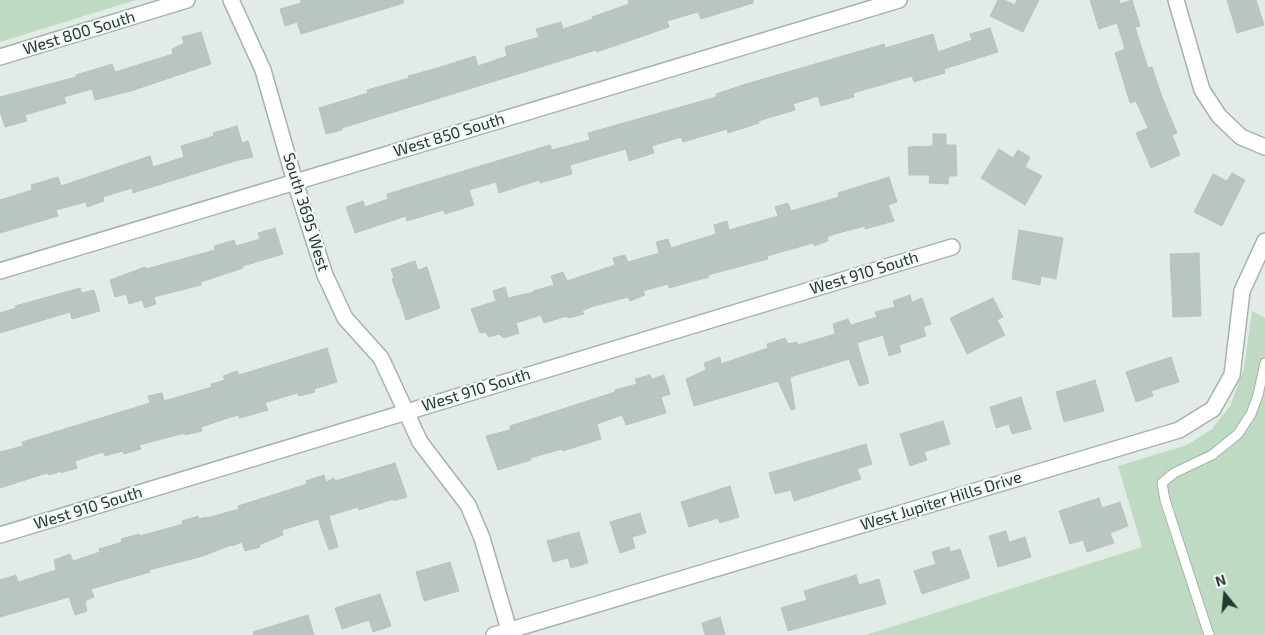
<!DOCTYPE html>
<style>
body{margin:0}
#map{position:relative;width:1265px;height:635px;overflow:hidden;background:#e3ebe6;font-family:"Exo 2",sans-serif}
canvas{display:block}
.north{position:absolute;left:1200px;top:570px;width:50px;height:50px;-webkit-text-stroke:4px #f4f8f5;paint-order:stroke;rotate:343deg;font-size:14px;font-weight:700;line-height:20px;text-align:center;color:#253a31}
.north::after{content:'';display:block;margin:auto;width:18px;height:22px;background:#253a31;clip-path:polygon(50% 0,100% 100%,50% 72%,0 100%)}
</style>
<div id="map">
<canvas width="1265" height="635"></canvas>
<div class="north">N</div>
</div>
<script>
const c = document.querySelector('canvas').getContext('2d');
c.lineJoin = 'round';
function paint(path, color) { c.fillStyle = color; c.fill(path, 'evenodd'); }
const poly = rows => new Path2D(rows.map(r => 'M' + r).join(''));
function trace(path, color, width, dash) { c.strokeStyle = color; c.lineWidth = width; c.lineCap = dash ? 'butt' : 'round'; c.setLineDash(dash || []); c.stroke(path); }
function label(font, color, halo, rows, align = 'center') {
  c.font = font + ' "Exo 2",sans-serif'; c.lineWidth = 4.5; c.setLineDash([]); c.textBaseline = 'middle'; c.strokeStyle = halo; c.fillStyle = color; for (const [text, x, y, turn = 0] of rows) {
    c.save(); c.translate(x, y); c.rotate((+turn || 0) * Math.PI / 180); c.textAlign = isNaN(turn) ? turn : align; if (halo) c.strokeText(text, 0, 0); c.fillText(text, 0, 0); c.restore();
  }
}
const green = poly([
 [0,0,136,0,0,42],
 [1252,311,1265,318,1265,635,866,635,1142,547,1118,466,1187,445,1212,429,1230,406,1244,368]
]);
const building = poly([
 [301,0,403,0,404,3,301,34,297,22,285,26,280,9,301,3,301,0],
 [628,0,753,0,753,3,701,19,698,12,667,21,669,27,597,52,596,50,342,128,342,130,326,134,319,108,368,93,367,90,409,78,408,76,434,69,475,56,478,66,507,56,505,47,539,37,536,29,561,22,563,29,593,19,592,17,629,4,628,0],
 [998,0,1004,0,1015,5,1017,0,1039,0,1023,32,990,16,998,0],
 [1090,0,1119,0,1120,4,1132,0,1140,26,1135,27,1148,68,1152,67,1162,97,1177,133,1172,135,1180,155,1151,168,1136,133,1148,128,1136,101,1130,103,1115,53,1125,49,1117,23,1099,29,1090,0],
 [1227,0,1256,0,1264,25,1237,33,1227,0],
 [990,28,998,52,944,69,945,73,914,82,912,76,853,93,854,97,821,106,818,96,793,104,795,110,758,121,759,123,728,133,727,129,683,142,681,137,652,146,654,153,629,161,626,149,570,165,572,174,540,183,539,180,499,193,496,182,469,190,474,205,445,214,444,210,407,221,406,216,355,233,346,207,363,201,365,207,388,199,387,194,550,145,552,150,590,140,588,133,716,97,716,94,746,84,884,44,885,48,933,34,938,52,972,40,970,34,990,28],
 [201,32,211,64,131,91,95,100,92,89,64,97,66,103,25,115,27,121,5,127,0,111,0,97,76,77,76,75,112,64,115,72,173,54,172,49,184,43,182,37,201,32],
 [237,126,242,143,248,141,253,157,235,161,133,193,132,188,103,197,104,201,87,207,86,202,56,210,58,216,0,233,0,200,32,190,31,185,58,177,61,186,150,156,153,167,184,157,181,146,214,136,213,133,237,126],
 [933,134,946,134,946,145,956,145,957,176,949,176,948,184,929,183,930,175,909,175,908,147,933,146,933,134],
 [999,149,1013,158,1018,150,1030,157,1025,167,1042,176,1025,205,981,178,999,149],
 [1232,173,1245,180,1222,226,1194,212,1213,174,1227,181,1232,173],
 [889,177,897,202,888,205,894,221,865,229,865,226,835,234,827,237,828,241,814,246,813,243,767,256,768,259,708,275,709,277,669,288,668,284,643,291,645,295,630,301,628,297,591,307,582,311,584,314,568,318,567,316,544,323,541,315,516,323,519,333,504,338,499,334,489,337,485,332,480,333,471,309,496,301,493,291,505,287,508,298,534,292,533,291,554,285,551,276,563,272,567,281,615,265,613,258,625,255,628,262,659,253,656,242,668,239,671,248,716,234,714,225,727,221,729,230,778,216,775,207,788,203,791,211,839,197,838,193,889,177],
 [275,228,283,254,243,266,243,268,201,282,201,285,154,297,156,304,145,308,142,300,129,304,126,294,115,297,110,280,145,267,146,269,215,250,214,246,234,240,236,246,260,239,258,233,275,228],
 [1019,230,1063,238,1056,279,1041,276,1040,285,1012,279,1019,230],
 [1199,253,1201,316,1173,317,1170,254,1199,253],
 [415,261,418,270,427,267,440,308,406,320,399,297,398,297,392,279,394,278,391,269,415,261],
 [80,288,82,293,94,290,100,311,72,319,70,312,0,333,0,313,16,308,15,306,80,288],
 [910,295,912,302,922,298,931,324,923,327,926,336,899,345,901,352,889,356,883,335,857,343,869,383,859,386,849,359,790,377,795,409,791,410,778,381,694,406,686,379,706,370,704,363,720,357,721,364,768,348,767,344,785,338,788,344,797,342,798,345,835,334,833,324,848,319,851,325,877,317,875,312,895,307,893,301,910,295],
 [993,298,1003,317,997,320,1005,335,967,354,950,318,993,298],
 [327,348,337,382,314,389,315,392,299,396,297,393,274,400,265,403,268,410,251,415,239,418,239,415,231,417,201,427,202,431,185,435,185,433,139,445,141,449,124,454,123,451,105,456,103,452,75,461,77,468,61,473,61,471,49,475,47,473,0,488,0,452,23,446,22,442,150,403,148,396,162,393,164,401,212,387,211,384,225,380,223,376,237,371,239,375,327,348],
 [1171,357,1179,382,1151,391,1153,396,1136,402,1126,372,1171,357],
 [650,375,652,379,664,375,670,394,661,397,666,413,626,425,622,415,597,424,601,439,563,451,562,449,530,458,531,460,498,470,486,436,510,430,510,426,615,392,615,390,637,384,635,379,650,375],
 [1095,380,1104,411,1064,422,1056,392,1095,380],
 [1021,397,1031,429,1012,434,1009,424,996,428,990,407,1021,397],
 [943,421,950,444,924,452,927,460,910,466,900,434,943,421],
 [866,444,872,464,857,469,861,479,794,501,791,490,775,494,769,473,866,444],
 [395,463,407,497,394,501,394,499,359,510,358,507,329,516,338,547,329,550,318,519,282,530,283,535,259,545,260,547,245,551,242,542,232,546,231,545,203,556,149,570,150,572,91,589,94,597,85,601,87,611,75,615,69,597,0,617,0,580,16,575,18,582,56,570,54,560,70,554,73,561,100,552,99,549,122,542,121,539,139,534,140,536,183,524,182,521,198,516,199,519,207,517,207,518,239,509,238,506,307,484,306,481,324,475,326,482,334,478,335,481,395,463],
 [730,486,739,517,720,523,718,518,689,527,681,502,730,486],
 [1099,498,1102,508,1120,502,1128,526,1110,533,1114,543,1087,552,1083,540,1070,544,1059,511,1099,498],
 [640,513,646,533,632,537,635,548,620,553,610,522,640,513],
 [1006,531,1009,542,1025,537,1031,557,998,567,989,536,1006,531],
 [579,532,588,563,571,568,568,558,553,562,547,541,579,532],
 [949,547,950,552,960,549,970,578,922,594,914,571,936,564,932,552,949,547],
 [450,562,459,591,424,601,416,572,450,562],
 [856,575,859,585,879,579,886,604,788,631,781,608,807,600,804,591,856,575],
 [380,594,391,626,373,632,369,620,342,629,335,608,380,594],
 [308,615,314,635,254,635,253,632,308,615],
 [720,617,725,635,705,635,702,623,720,617]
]);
const service = poly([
 [1209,635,1165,500,1162,483,1174,473,1212,455,1238,434,1251,414,1258,395,1265,363]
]);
const minor = poly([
 [231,0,263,70,295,182,325,275,345,318,381,358,420,442,468,505,482,538,509,630],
 [1176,0,1202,90,1219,116,1241,137,1265,147],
 [0,57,187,0],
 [0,271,899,0],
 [0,535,952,247],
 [494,635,1179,430,1213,409,1232,375,1242,291,1265,241]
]);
const streetNames = [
 ["West 800 South",79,33,-17],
 ["West 850 South",449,135,-17],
 ["South 3695 West",306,212,73],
 ["West 910 South",864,273,-17],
 ["West 910 South",476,390,-17],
 ["West Jupiter Hills Drive",941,501,-17],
 ["West 910 South",88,508,-17]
];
paint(green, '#bfdac2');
paint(building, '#b9c6bf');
trace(building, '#b7c4bc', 1);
trace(service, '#a6b2ac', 11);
trace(minor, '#a6b2ac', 18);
trace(service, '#fff', 9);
trace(minor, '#fff', 15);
label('16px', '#253a31', '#f4f8f5', streetNames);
</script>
